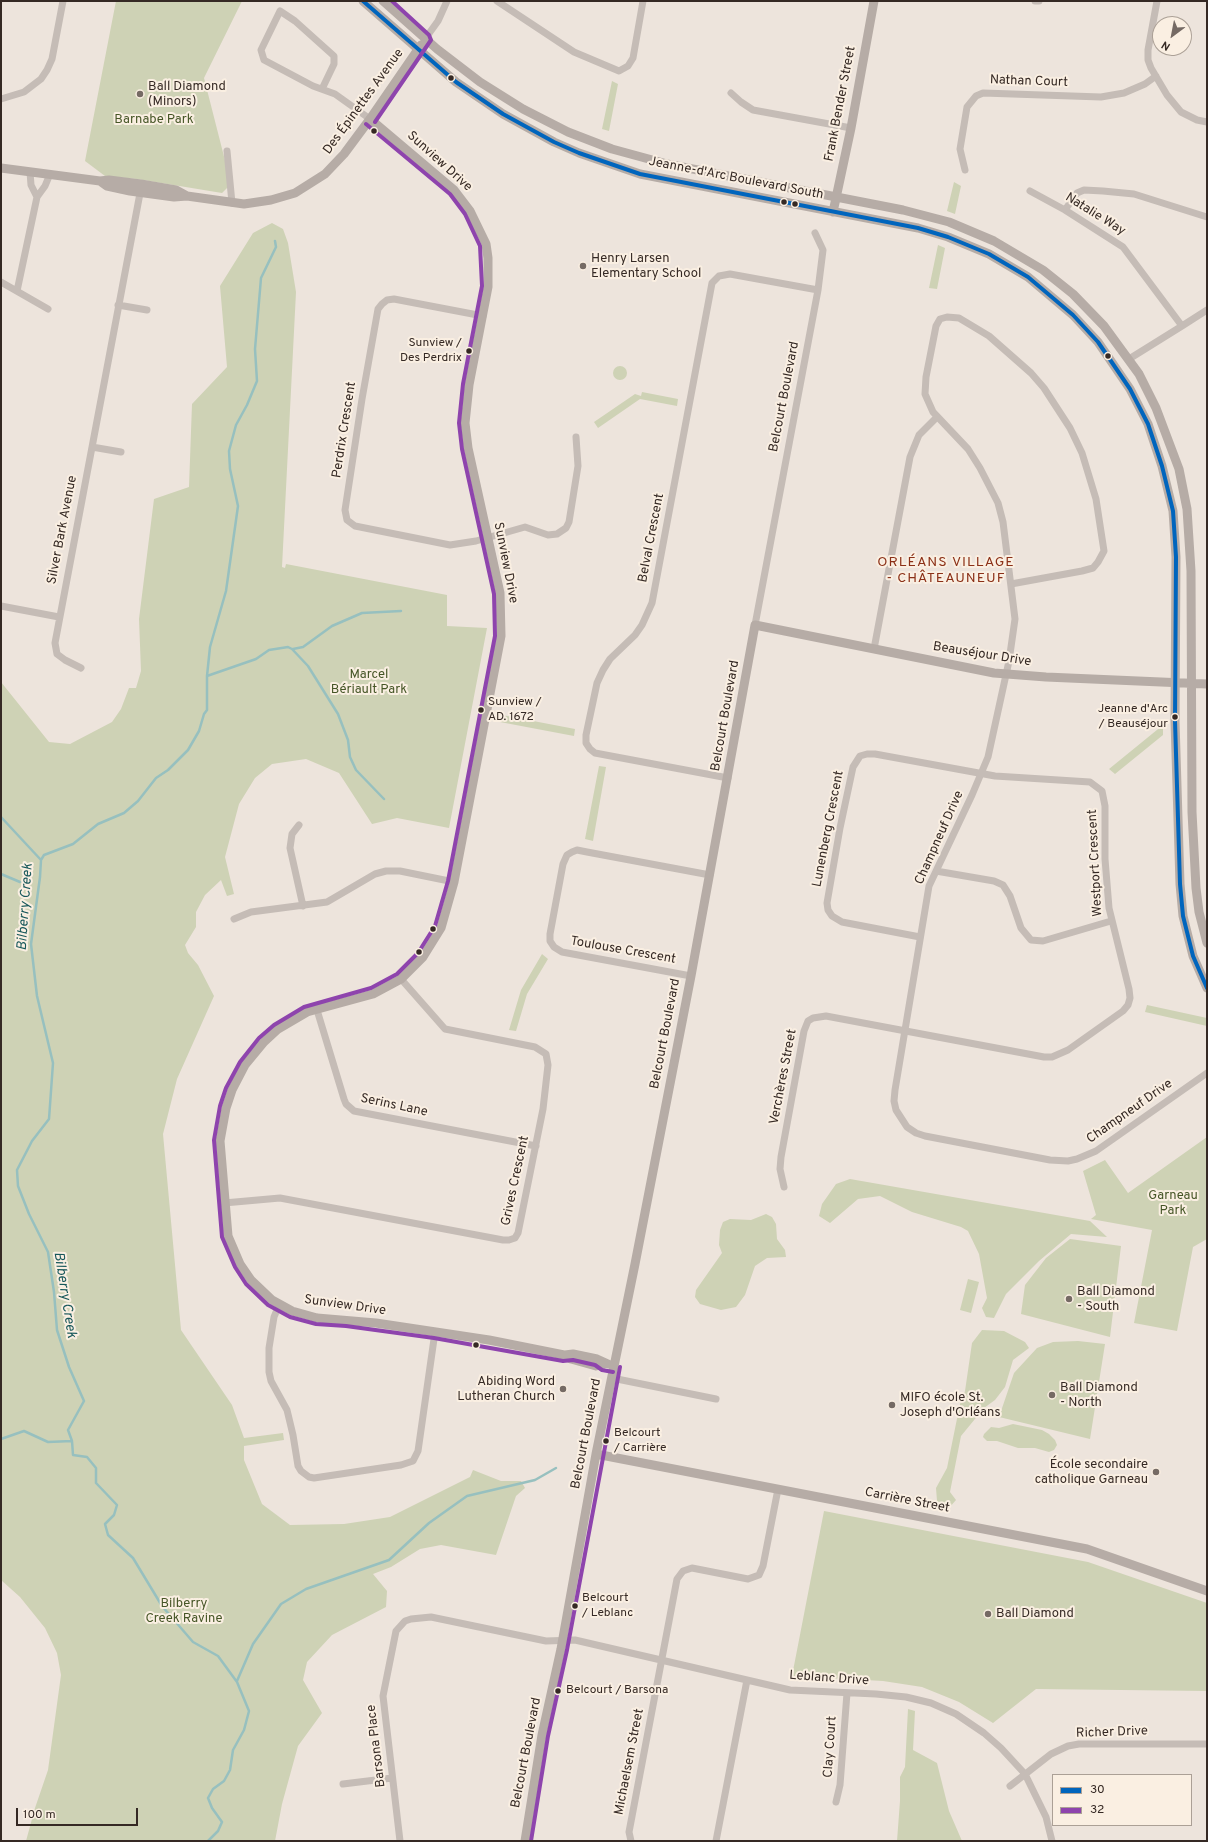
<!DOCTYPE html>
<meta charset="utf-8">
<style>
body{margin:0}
#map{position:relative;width:1208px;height:1842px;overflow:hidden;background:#ede4dc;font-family:Overpass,sans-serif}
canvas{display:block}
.frame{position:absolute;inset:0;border:2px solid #352924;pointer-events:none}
.legend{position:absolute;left:1052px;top:1774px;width:140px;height:52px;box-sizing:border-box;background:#faefe2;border:1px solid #aba096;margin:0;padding:5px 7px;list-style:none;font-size:12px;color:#352924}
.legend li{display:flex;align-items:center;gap:8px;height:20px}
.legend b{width:20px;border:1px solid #aba096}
.north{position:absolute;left:1152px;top:16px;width:40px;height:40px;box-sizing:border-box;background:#faefe2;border:1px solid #aba096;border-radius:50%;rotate:212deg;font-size:11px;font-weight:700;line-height:16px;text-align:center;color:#352924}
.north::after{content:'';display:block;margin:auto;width:14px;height:18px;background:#756a64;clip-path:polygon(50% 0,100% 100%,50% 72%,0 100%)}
.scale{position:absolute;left:16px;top:1808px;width:122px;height:18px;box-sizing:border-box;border:2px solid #352924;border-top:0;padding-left:5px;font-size:12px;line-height:14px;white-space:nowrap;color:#352924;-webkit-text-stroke:3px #faefe2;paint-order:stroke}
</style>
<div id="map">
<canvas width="1208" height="1842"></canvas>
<div class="frame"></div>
<ul class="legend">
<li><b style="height:5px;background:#0065bd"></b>30</li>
<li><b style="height:5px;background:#8e44ad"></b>32</li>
</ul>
<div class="north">N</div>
<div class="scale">100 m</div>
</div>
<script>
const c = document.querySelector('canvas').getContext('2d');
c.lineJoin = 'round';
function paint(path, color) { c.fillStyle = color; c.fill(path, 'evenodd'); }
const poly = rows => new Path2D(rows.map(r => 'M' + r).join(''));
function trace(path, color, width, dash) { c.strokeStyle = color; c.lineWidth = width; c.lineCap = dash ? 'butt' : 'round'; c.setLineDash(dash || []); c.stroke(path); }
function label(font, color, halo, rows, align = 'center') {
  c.font = font + ' Overpass,sans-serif'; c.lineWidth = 4; c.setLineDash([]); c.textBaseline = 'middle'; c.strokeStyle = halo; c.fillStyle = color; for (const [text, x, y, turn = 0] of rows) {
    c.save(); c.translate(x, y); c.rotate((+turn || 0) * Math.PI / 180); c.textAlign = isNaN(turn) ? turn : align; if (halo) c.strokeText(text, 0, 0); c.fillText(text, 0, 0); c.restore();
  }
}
const green = poly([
 [116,1,242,1,204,78,231,184,222,193,137,179,105,176,85,161],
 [612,81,618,84,609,131,602,129],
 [954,182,961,186,955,214,947,211],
 [272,223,283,229,288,243,296,292,282,567,285,568,286,564,447,595,447,626,487,628,449,828,397,818,372,824,339,773,306,759,272,764,255,778,239,804,225,857,234,894,227,896,221,880,205,895,196,912,196,927,185,945,188,953,198,965,214,996,177,1079,163,1134,181,1330,232,1405,244,1438,283,1433,284,1440,244,1446,244,1460,262,1504,290,1525,344,1524,390,1517,470,1477,473,1470,501,1481,521,1481,525,1488,516,1496,496,1555,441,1545,420,1549,391,1567,373,1574,387,1591,386,1607,332,1635,307,1662,303,1680,322,1713,298,1746,282,1804,275,1841,26,1841,35,1808,48,1770,61,1675,57,1653,45,1628,20,1597,1,1580,1,682,49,742,70,744,112,722,121,709,129,688,136,688,141,671,139,619,154,499,189,487,192,404,227,367,220,286,253,233],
 [938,245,945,248,937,289,929,288],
 '613 373a7 7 0 1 1 14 0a7 7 0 1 1-14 0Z',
 [642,392,678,399,677,406,640,399,598,428,594,422,635,394,641,396],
 [502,715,575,729,574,736,500,722],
 [1163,725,1163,735,1115,774,1109,769],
 [599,766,606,767,593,841,585,839],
 [542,954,548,959,527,994,516,1031,509,1030,521,990],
 [1147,1005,1207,1018,1207,1026,1145,1012],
 [1207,1137,1207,1239,1193,1247,1177,1331,1134,1323,1152,1230,1091,1219,1096,1215,1083,1171,1105,1160,1128,1193],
 [850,1179,1090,1221,1107,1237,1071,1234,1039,1261,1006,1294,994,1318,986,1317,982,1308,987,1298,979,1254,968,1231,961,1227,912,1212,880,1196,858,1199,830,1223,819,1216,822,1204,836,1184],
 [766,1214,772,1217,776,1224,777,1239,785,1250,786,1257,767,1258,755,1266,745,1295,736,1307,721,1310,700,1304,695,1297,696,1290,722,1253,719,1245,720,1230,723,1222,730,1219,751,1220],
 [1070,1239,1121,1246,1110,1337,1021,1314,1025,1285,1046,1258],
 [968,1279,979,1282,971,1313,960,1310],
 [982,1330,1004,1331,1025,1342,1029,1348,1013,1360,1005,1387,995,1400,984,1408,961,1436,950,1492,956,1500,949,1508,937,1501,936,1488,947,1468,960,1404,965,1391,972,1343],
 [1078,1341,1105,1344,1090,1439,999,1417,1014,1373,1037,1348,1053,1342],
 [1013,1424,1042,1430,1049,1434,1055,1440,1057,1445,1054,1450,1049,1452,1035,1448,1018,1448,997,1441,987,1441,983,1437,984,1434,991,1427,999,1428],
 [824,1511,1088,1562,1207,1603,1207,1691,1036,1689,993,1723,959,1702,922,1687,883,1681,792,1676],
 [908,1709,915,1711,913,1750,937,1763,949,1811,962,1841,897,1841,900,1801,900,1777,905,1767]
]);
const stream = poly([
 [293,649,303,647,332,626,362,613,401,611],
 [207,676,256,659,269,650,288,647,292,649,308,666,338,714,348,740,350,757,356,770,384,799],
 [1,817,41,860,40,877,31,944,37,996,53,1063,49,1119,32,1141,17,1170,18,1186,29,1214,48,1252,54,1292,57,1330,69,1367,84,1401,68,1430,72,1441,73,1455,87,1457,96,1468,96,1483,117,1505,114,1515,105,1524,108,1535,133,1558,162,1606,193,1642,218,1656,237,1682,249,1711,244,1730,233,1750,230,1770,224,1781,213,1789,208,1798,212,1808,222,1822,218,1831,208,1841],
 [41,860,44,855,73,844,98,824,124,813,138,801,156,778,168,770,188,750,199,731,204,714,207,710,207,676,210,647,226,591,238,506,230,469,229,451,236,425,247,405,257,381,255,349,260,290,261,278,276,247,275,241],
 [1,874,20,882],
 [1,1439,24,1431,48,1442,72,1441],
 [237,1681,253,1644,281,1604,306,1589,389,1560,429,1523,467,1496,535,1480,556,1468]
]);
const street = poly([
 [497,1,574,52,619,71,628,66,633,58,643,1],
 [1035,1,1039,1],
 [1157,1,1148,50,1148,60,1151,68,1167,95,1181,112,1197,120,1207,122],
 [425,39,438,21,447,1],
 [322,89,334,64,334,56,295,21,280,11,261,50,264,60,313,86,335,94,370,119],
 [731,93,741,102,753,110,851,128],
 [1,99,24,92,41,79,47,70,52,59,63,1],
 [227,151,232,203],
 [965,170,960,149,967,107,976,96,983,93,1101,97,1124,93,1145,84,1156,76],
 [30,172,31,185,37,197],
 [1030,191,1065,210,1123,247,1182,326,1207,310],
 [1065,210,1077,193,1084,190,1103,191,1134,194,1207,217],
 [1,282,48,309],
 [17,291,37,197,45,186,50,174],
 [118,305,147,310],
 [483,316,394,299,387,300,382,304,378,309,362,399,345,510,347,520,355,526,450,545,476,541,525,527,548,535,557,534,566,528,569,522,578,466,576,437],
 [1129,359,1182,326],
 [92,447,121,452],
 [1011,584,1082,571,1093,568,1098,562,1104,551,1096,499,1082,453,1070,428,1044,388,1031,373,989,336,959,318,947,317,940,319,936,326,926,377,925,394,933,412,968,449,980,468,998,503,1003,522,1015,619,1009,661,988,757,972,795,929,886,895,1090,894,1101,896,1110,907,1127,916,1133,925,1136,1050,1160,1068,1161,1077,1159,1096,1151,1207,1073],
 [1,606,59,617],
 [755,625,818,290,823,250,815,233],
 [874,649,910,457,919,435,937,417],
 [81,668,65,660,57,654,55,643,141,188],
 [728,778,595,753,590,749,586,743,586,735,597,683,603,670,610,659,635,635,642,625,652,603,712,283,719,276,730,274,818,290],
 [299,825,292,834,290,848,303,906],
 [936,871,994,881,1003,885,1010,896,1021,928,1031,940,1043,941,1111,921],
 [234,919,251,912,327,902,375,874,386,871,400,871,454,882],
 [691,976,562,952,554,947,550,941,550,934,563,864,567,855,572,852,577,850,587,852,710,875],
 [317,1010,344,1099,346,1104,354,1111,536,1146],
 [784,1187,780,1169,781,1157,804,1031,808,1021,813,1018,826,1016,1044,1057,1052,1057,1068,1050,1123,1011,1128,1005,1130,998,1129,989,1109,908,1105,859,1105,806,1102,791,1090,782,995,776,875,754,867,754,860,756,853,767,840,828,827,903,828,910,832,916,842,922,920,937],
 [224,1203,280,1198,503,1240,509,1240,515,1238,518,1233,543,1109,548,1065,546,1054,535,1047,445,1029,401,979],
 [279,1305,274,1317,269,1348,269,1372,271,1381,287,1410,293,1435,298,1466,301,1471,309,1477,314,1478,401,1465,413,1461,418,1451,435,1332],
 [612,1378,716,1399],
 [343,1784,392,1778],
 [1010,1786,1051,1754,1068,1746,1079,1744,1207,1744],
 [836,1802,840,1785,847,1693],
 [400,1841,383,1696,396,1631,405,1621,411,1619,431,1617,546,1641,575,1640,790,1690,876,1694,906,1697,931,1703,956,1714,984,1733,1001,1748,1025,1774,1046,1817,1052,1841],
 [631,1841,629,1832,677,1579,683,1571,692,1568,748,1579,759,1575,763,1566,778,1489],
 [716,1841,747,1680]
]);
const secondary = poly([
 [363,1,456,82,503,114,554,142,579,153,640,174,918,228,948,237,989,254,1028,277,1073,315,1098,342,1130,389,1148,424,1162,466,1173,511,1176,557,1175,721,1180,884,1183,916,1193,956,1207,988],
 [383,1,437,49,480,82,523,109,568,132,612,149,667,164,903,210,949,222,994,241,1043,270,1073,294,1104,326,1139,374,1156,408,1179,469,1187,509,1191,571,1192,812,1196,888,1199,912,1207,943],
 [370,119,454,190,470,211,486,244,488,258,488,287,469,385,465,423,468,448,500,593,501,636,454,882,441,928,423,957,401,979,373,994,307,1012,278,1029,264,1042,245,1065,232,1090,226,1108,220,1141,228,1236,240,1264,251,1280,272,1300,292,1311,317,1318,376,1323,489,1340,564,1355,571,1359,596,1366,604,1364],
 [1,168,100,181,109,180,141,184,176,190,187,196],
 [100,181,107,186,130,191,174,197,187,196,244,204,271,200,295,193,325,174,344,154,370,119,421,45],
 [833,212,851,128,874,1],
 [565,1355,573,1354,597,1359,608,1364],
 [596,1454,1087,1549,1207,1591],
 [525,1841,542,1735,561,1649,596,1454,635,1264,691,976,755,625,994,673,1046,677,1207,684]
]);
const bus1 = poly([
 [363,1,456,82,503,114,554,142,579,153,640,174,918,228,948,237,989,254,1028,277,1073,315,1098,342,1130,389,1148,424,1162,466,1173,511,1176,557,1175,721,1180,884,1183,916,1193,956,1207,988]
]);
const bus2 = poly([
 [375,122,431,40,429,35,392,1],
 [366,124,450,194,465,214,480,246,482,286,463,384,459,423,462,449,494,594,495,636,448,881,435,926,418,953,397,974,371,988,304,1007,274,1025,259,1038,240,1062,226,1088,220,1106,214,1140,222,1237,235,1267,246,1284,268,1305,290,1317,316,1324,346,1326,434,1338,563,1361,573,1360,595,1365,602,1370,613,1372],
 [531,1841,548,1736,567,1650,620,1367]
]);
const markers = [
 [451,78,3.5,"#352924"],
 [140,94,4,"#756a64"],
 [374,131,3.5,"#352924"],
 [784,202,3.5,"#352924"],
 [795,204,3.5,"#352924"],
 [583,266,4,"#756a64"],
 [469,351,3.5,"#352924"],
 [1108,356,3.5,"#352924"],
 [481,710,3.5,"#352924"],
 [1175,717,3.5,"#352924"],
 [433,929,3.5,"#352924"],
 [419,952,3.5,"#352924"],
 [1069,1299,4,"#756a64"],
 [476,1345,3.5,"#352924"],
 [563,1389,4,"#756a64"],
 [1052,1395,4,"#756a64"],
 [892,1405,4,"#756a64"],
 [606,1441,3.5,"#352924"],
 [1156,1472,4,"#756a64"],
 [575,1606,3.5,"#352924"],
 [988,1614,4,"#756a64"],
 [558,1691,3.5,"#352924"]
];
const busNames = [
 ["Sunview /",462,344,"right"],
 ["Des Perdrix",462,359,"right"],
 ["Sunview /",488,703],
 ["AD. 1672",488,718],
 ["Jeanne d'Arc",1168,710,"right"],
 ["/ Beauséjour",1168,725,"right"],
 ["Belcourt",614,1434],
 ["/ Carrière",614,1449],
 ["Belcourt",582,1599],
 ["/ Leblanc",582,1614],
 ["Belcourt / Barsona",566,1691]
];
const streetNames = [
 ["Nathan Court",1029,82,2],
 ["Des Épinettes Avenue",364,102,-54],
 ["Frank Bender Street",841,104,-79],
 ["Sunview Drive",439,162,42],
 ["Jeanne-d'Arc Boulevard South",736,179,11],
 ["Natalie Way",1095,215,32],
 ["Belcourt Boulevard",785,397,-79],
 ["Perdrix Crescent",345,430,-81],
 ["Silver Bark Avenue",63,530,-79],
 ["Belval Crescent",652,538,-79],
 ["Sunview Drive",505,563,79],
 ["Beauséjour Drive",982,655,9],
 ["Belcourt Boulevard",726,716,-80],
 ["Lunenberg Crescent",829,829,-79],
 ["Champneuf Drive",940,838,-66],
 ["Westport Crescent",1096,863,-93],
 ["Toulouse Crescent",623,951,10],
 ["Belcourt Boulevard",666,1034,-79],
 ["Verchères Street",784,1077,-79],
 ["Serins Lane",394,1106,12],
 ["Champneuf Drive",1130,1112,-35],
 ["Grives Crescent",516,1181,-78],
 ["Sunview Drive",345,1306,8],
 ["Belcourt Boulevard",587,1434,-79],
 ["Carrière Street",907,1501,11],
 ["Leblanc Drive",829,1679,4],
 ["Richer Drive",1112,1733,-2],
 ["Barsona Place",377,1746,-97],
 ["Clay Court",831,1747,-86],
 ["Belcourt Boulevard",527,1753,-79],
 ["Michaelsem Street",630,1762,-79]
];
const poiNames = [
 ["Ball Diamond",148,87],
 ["(Minors)",148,102],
 ["Henry Larsen",591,259],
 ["Elementary School",591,274],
 ["Ball Diamond",1077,1292],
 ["- South",1077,1307],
 ["Abiding Word",555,1382,"right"],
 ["Lutheran Church",555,1397,"right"],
 ["Ball Diamond",1060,1388],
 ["- North",1060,1403],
 ["MIFO école St.",900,1398],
 ["Joseph d'Orléans",900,1413],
 ["École secondaire",1148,1465,"right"],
 ["catholique Garneau",1148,1480,"right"],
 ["Ball Diamond",996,1614]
];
const parkNames = [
 ["Barnabe Park",154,120],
 ["Marcel",369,675],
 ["Bériault Park",369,690],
 ["Garneau",1173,1196],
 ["Park",1173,1211],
 ["Bilberry",184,1604],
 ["Creek Ravine",184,1619]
];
const neighbourhoodNames = [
 ["ORLÉANS VILLAGE",946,563],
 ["- CHÂTEAUNEUF",946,579]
];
const waterNames = [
 ["Bilberry Creek",26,907,-86],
 ["Bilberry Creek",64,1295,81]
];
paint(green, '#ced2b5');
trace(stream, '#97c0bf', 2.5);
trace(street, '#c5bcb6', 7);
trace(secondary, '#b6aca6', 9);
trace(bus1, '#0065bd', 4);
trace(bus2, '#8e44ad', 4);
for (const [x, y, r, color] of markers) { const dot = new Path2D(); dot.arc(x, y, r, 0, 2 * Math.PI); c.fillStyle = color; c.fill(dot); trace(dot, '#faefe2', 1.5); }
label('12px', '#352924', '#faefe2', busNames, 'left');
label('13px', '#352924', '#faefe2', streetNames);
label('13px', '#352924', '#faefe2', poiNames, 'left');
label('13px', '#455526', '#faefe2', parkNames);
c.letterSpacing = '1px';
label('14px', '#8b3017', '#faefe2', neighbourhoodNames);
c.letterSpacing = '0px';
label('italic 14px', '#17575a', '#faefe2', waterNames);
</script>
